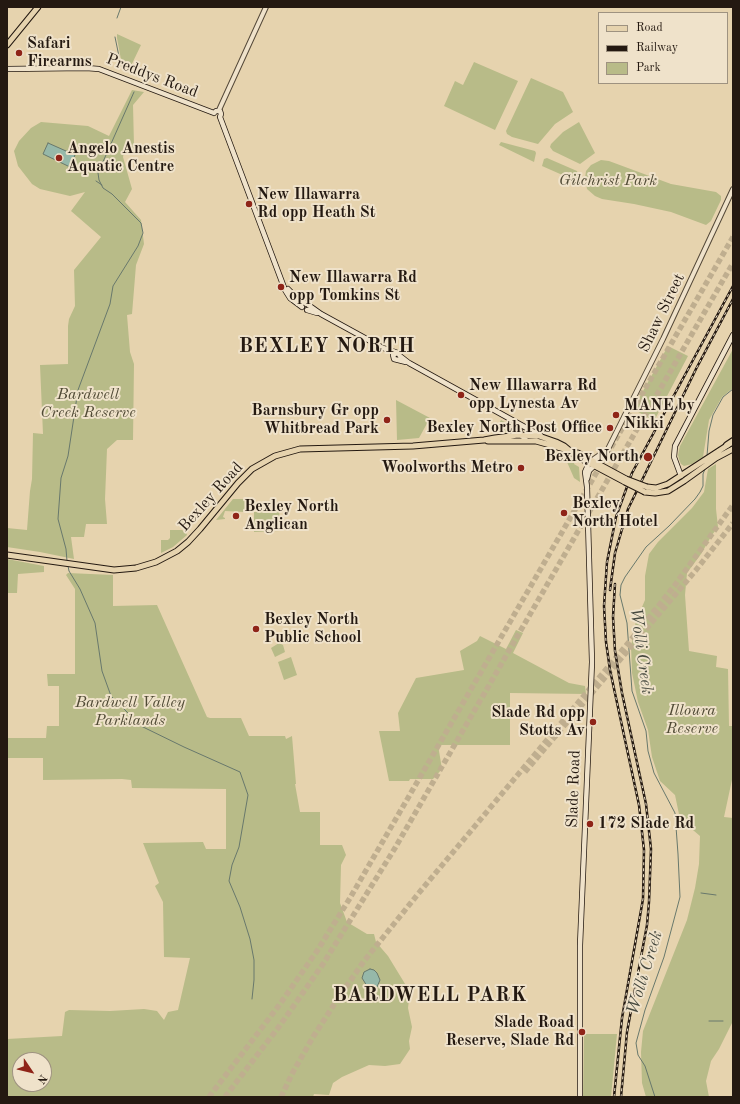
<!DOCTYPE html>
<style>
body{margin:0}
#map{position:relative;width:740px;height:1104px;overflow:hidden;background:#e6d3ae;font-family:"Old Standard TT",serif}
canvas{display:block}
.frame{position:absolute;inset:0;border:8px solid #241911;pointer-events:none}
.legend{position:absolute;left:598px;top:12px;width:130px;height:72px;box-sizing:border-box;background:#efe2ca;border:1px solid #9e9280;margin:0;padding:5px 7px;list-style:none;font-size:12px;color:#241911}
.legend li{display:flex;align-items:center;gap:8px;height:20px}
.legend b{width:20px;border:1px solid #9e9280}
.north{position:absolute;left:12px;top:1052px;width:40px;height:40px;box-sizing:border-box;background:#efe2ca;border:1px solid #9e9280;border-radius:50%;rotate:125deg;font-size:11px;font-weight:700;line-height:16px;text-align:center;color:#241911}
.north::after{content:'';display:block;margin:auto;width:14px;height:18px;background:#8f2418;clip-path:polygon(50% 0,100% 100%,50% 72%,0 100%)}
</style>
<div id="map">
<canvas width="740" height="1104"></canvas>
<div class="frame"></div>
<ul class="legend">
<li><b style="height:5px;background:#e6d3ae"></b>Road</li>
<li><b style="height:5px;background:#241911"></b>Railway</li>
<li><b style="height:11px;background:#b8bb88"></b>Park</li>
</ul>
<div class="north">N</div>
</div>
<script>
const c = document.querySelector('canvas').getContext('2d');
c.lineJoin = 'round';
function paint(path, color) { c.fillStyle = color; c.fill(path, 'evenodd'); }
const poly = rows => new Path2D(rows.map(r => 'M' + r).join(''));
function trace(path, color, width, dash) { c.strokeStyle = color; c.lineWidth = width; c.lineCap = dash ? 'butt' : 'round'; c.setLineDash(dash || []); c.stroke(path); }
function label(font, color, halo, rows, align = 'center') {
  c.font = font + ' "Old Standard TT",serif'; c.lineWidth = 4; c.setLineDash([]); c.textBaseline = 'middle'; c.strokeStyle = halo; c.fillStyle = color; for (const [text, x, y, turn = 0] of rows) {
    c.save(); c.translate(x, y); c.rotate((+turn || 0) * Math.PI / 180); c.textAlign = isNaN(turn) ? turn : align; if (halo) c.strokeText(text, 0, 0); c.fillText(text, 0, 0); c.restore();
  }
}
const green = poly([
 [117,34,141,45,128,72,124,70,122,65,117,38],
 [474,62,518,81,495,130,444,106,455,81,463,85],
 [531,78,563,92,573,112,555,124,538,144,512,137,507,134,506,131],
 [132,90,144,92,133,105,134,146,133,150,125,148,123,157,132,189,125,202,141,220,144,244,136,265,132,314,127,315,130,352,134,364,133,440,117,440,107,449,105,499,107,524,86,524,84,537,71,537,74,559,40,552,7,547,7,528,27,530,30,491,32,479,33,433,43,434,40,365,68,364,68,326,69,319,75,306,74,270,101,237,71,211,85,192,70,196,40,189,32,184,18,166,14,151,19,141,31,128,41,122,88,126,109,136],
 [579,122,595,153,580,164,553,151,550,147,551,144,563,132],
 [501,142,535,151,536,153,534,162,499,145],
 [547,158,577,171,578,174,576,181,542,166,544,159],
 [601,160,609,161,671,184,716,192,721,196,721,200,711,221,706,225,671,212,634,204,602,199,595,196,587,189,585,178,586,171,591,165],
 [668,346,688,356,654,421,633,409],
 [733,349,733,388,722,397,709,420,703,457,692,464,684,466,681,464,679,459,678,455,680,446],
 [396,400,430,418,419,438,397,440],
 [501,420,514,427,514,432,494,433],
 [550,449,575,460,574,464,579,467,580,482,574,478,567,462,560,455,551,451],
 [716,464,716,509,718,527,712,535,701,554,687,573,685,595,689,651,717,656,716,667,728,669,729,726,733,726,733,775,724,817,733,818,733,1021,719,1049,711,1061,706,1081,709,1097,646,1097,642,1083,641,1052,643,1031,687,920,695,888,699,864,700,836,680,819,675,795,660,781,652,757,648,730,638,702,632,673,631,646,636,621,645,600,645,576,649,554,658,542,692,508,704,492,708,469],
 [233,499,245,499,245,512,225,511,223,517,225,518,225,519,216,520],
 [279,505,280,531,254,532,254,512,264,512,273,506],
 [170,530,182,530,186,533,187,535,173,547,161,553,161,540,168,540,170,538],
 [7,559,44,566,44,572,18,574,17,593,7,593],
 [68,573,113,575,113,606,157,605,207,717,210,718,241,718,249,736,285,736,286,739,292,736,296,784,295,784,300,812,320,812,320,845,342,845,346,855,341,865,340,903,347,922,367,934,374,934,376,942,388,956,410,992,408,1008,412,1027,409,1041,410,1049,400,1064,385,1066,369,1065,342,1077,333,1083,329,1095,314,1094,313,1097,7,1097,7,1039,62,1036,65,1012,69,1010,110,1011,144,1009,157,1011,164,1020,168,1012,178,1010,190,958,164,957,163,902,155,886,159,883,143,843,203,842,206,849,226,849,226,789,132,788,131,780,122,779,43,780,43,758,7,758,7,738,46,738,47,726,59,726,59,686,48,686,47,674,75,674,75,589,66,575],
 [20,1060,44,1060,44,1084,20,1084],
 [516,630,523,633,513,653,569,683,585,686,586,694,510,693,510,745,438,745,442,769,433,779,410,779,409,781,389,781,379,731,400,731,398,713,416,678,464,670,460,651,477,641,480,636,506,649],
 [279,643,283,645,285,652,275,657,271,648],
 [291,657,297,675,284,680,278,662],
 [584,1034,617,1034,611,1097,583,1097]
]);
const water = poly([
 [48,143,75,155,70,167,43,154,48,143],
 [370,969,374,970,377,973,380,980,377,987,371,989,367,986,362,978,364,972,370,969]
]);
const stream = poly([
 [117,18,121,7],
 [115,37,121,66],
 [96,181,102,185],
 [707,456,709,431,713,415,723,397,733,389],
 [67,561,66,549,58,519,61,478,68,456,78,390,110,304,113,286,138,246,143,233,141,223,112,194,103,188,99,180,98,173,134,92],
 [68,566,69,571,80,589,95,623,102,671,111,696,141,726,184,747,240,772,248,795,239,847,232,865,229,881,240,907,250,939,254,960,254,980,252,999],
 [701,893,716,895],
 [709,1021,723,1021],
 [655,1097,645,1066,638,1055,636,1043,645,1010,664,957,680,897,678,854,675,813,654,773,648,751,646,731,632,691,627,623,620,595,621,585,625,577,646,547,669,526,695,499,700,492,703,486,703,474,705,469]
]);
const motorwayTunnel = poly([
 [525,772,696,570,733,523],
 [209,1097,280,1004,317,951,350,898,733,237],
 [225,1097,281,1024,323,964,395,848,733,263],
 [281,1097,293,1072,313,1037,339,997,364,961,418,894,644,624,675,585,733,505]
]);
const tertiary = poly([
 [219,110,266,7],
 [591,461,604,452],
 [596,464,606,453,663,339,733,189]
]);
const secondary = poly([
 [7,69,86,68,99,69,214,113],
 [214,113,216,111,220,111,221,114,220,117],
 [220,117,285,290,290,298,302,307],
 [288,289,299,300,307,304,321,314,383,348,398,353,400,356],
 [307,310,317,313],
 [397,353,393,355,394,359,406,362],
 [400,356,409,363,541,436],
 [515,422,518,425,521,435,526,440],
 [681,476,674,457,675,446,733,335],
 [587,479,589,471,594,466],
 [580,1097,580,945,592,662,587,487,585,472,589,463]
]);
const primary = poly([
 [7,45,38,7],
 [488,441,536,441,568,450],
 [573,453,578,453,626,479],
 [647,487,656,488,668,484,731,443],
 [645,492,655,493,668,491,684,481,716,458,733,449],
 [7,555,114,570,136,568,156,562,177,551,188,542,200,529,238,483,252,469,275,456,300,449,413,446,484,440,495,438,518,435,539,436,556,442,564,446,576,456,625,482]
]);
const motorway = poly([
 [727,445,733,441]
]);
const rail = poly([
 [615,584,613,617,615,651,622,693,646,804,651,849,649,902,647,925,627,1032,621,1097],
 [610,590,615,553,628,509,696,369,733,299],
 [614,1097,622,1018,643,899,644,850,639,805,610,670,606,642,604,606,607,562,616,517,632,473,733,286]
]);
const primaryBridge = poly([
 [626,479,647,487],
 [625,482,645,492]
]);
const markers = [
 [19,53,4,"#8f2418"],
 [59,158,4,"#8f2418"],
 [249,204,4,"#8f2418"],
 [281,287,4,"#8f2418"],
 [461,395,4,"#8f2418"],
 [616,415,4,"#8f2418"],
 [387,420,4,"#8f2418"],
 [610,428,4,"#8f2418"],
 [648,457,5,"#8f2418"],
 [521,468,4,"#8f2418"],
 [564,513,4,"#8f2418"],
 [236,516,4,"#8f2418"],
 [256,629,4,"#8f2418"],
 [593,722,4,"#8f2418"],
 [590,824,4,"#8f2418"],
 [582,1032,4,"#8f2418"]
];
const poiNames = [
 ["Safari",27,44],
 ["Firearms",27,62],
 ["Angelo Anestis",67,149],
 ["Aquatic Centre",67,167],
 ["New Illawarra",257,195],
 ["Rd opp Heath St",257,213],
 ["New Illawarra Rd",289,278],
 ["opp Tomkins St",289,296],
 ["New Illawarra Rd",469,386],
 ["opp Lynesta Av",469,404],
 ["MANE by",624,406],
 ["Nikki",624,424],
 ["Barnsbury Gr opp",379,411,"right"],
 ["Whitbread Park",379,429,"right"],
 ["Bexley North Post Office",602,428,"right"],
 ["Bexley North",639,457,"right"],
 ["Woolworths Metro",513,468,"right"],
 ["Bexley",572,504],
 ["North Hotel",572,522],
 ["Bexley North",244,507],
 ["Anglican",244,525],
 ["Bexley North",264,620],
 ["Public School",264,638],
 ["Slade Rd opp",585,713,"right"],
 ["Stotts Av",585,731,"right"],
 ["172 Slade Rd",598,824],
 ["Slade Road",574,1023,"right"],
 ["Reserve, Slade Rd",574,1041,"right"]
];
const streetNames = [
 ["Preddys Road",152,76,21],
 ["Shaw Street",662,313,-64],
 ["Bexley Road",211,497,-48],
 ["Slade Road",574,789,-88]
];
const parkNames = [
 ["Gilchrist Park",608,181],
 ["Bardwell",88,395],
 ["Creek Reserve",88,413],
 ["Bardwell Valley",130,703],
 ["Parklands",130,721],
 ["Illoura",692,711],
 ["Reserve",692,729]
];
const waterNames = [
 ["Wolli Creek",641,651,82],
 ["Wolli Creek",645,973,-73]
];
const districtNames = [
 ["BEXLEY NORTH",327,347],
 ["BARDWELL PARK",430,996]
];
paint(green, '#b8bb88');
paint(water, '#96b8a9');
trace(water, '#68786c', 1);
trace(stream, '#68786c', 1);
trace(motorwayTunnel, '#bfae8f', 5.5, [5.5, 3]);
trace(tertiary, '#544838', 6);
trace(secondary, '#241911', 6);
trace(primary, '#241911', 7);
trace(motorway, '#241911', 8);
trace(tertiary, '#efe2ca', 4);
trace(secondary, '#efe2ca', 4.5);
trace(primary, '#e6d3ae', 5);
trace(motorway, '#e6d3ae', 5.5);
trace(rail, '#241911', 2.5);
trace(rail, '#efe2ca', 1, [3]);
trace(primaryBridge, '#241911', 7, []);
trace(primaryBridge, '#e6d3ae', 5);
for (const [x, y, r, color] of markers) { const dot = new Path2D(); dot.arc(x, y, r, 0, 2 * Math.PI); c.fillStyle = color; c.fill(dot); trace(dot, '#efe2ca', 1.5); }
label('bold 16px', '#241911', '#efe2ca', poiNames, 'left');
label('16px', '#241911', '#efe2ca', streetNames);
label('italic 16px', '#504a35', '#efe2ca', parkNames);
label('italic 17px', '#46493f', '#efe2ca', waterNames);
c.letterSpacing = '1px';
label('bold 20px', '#241911', '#efe2ca', districtNames);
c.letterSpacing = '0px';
</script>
